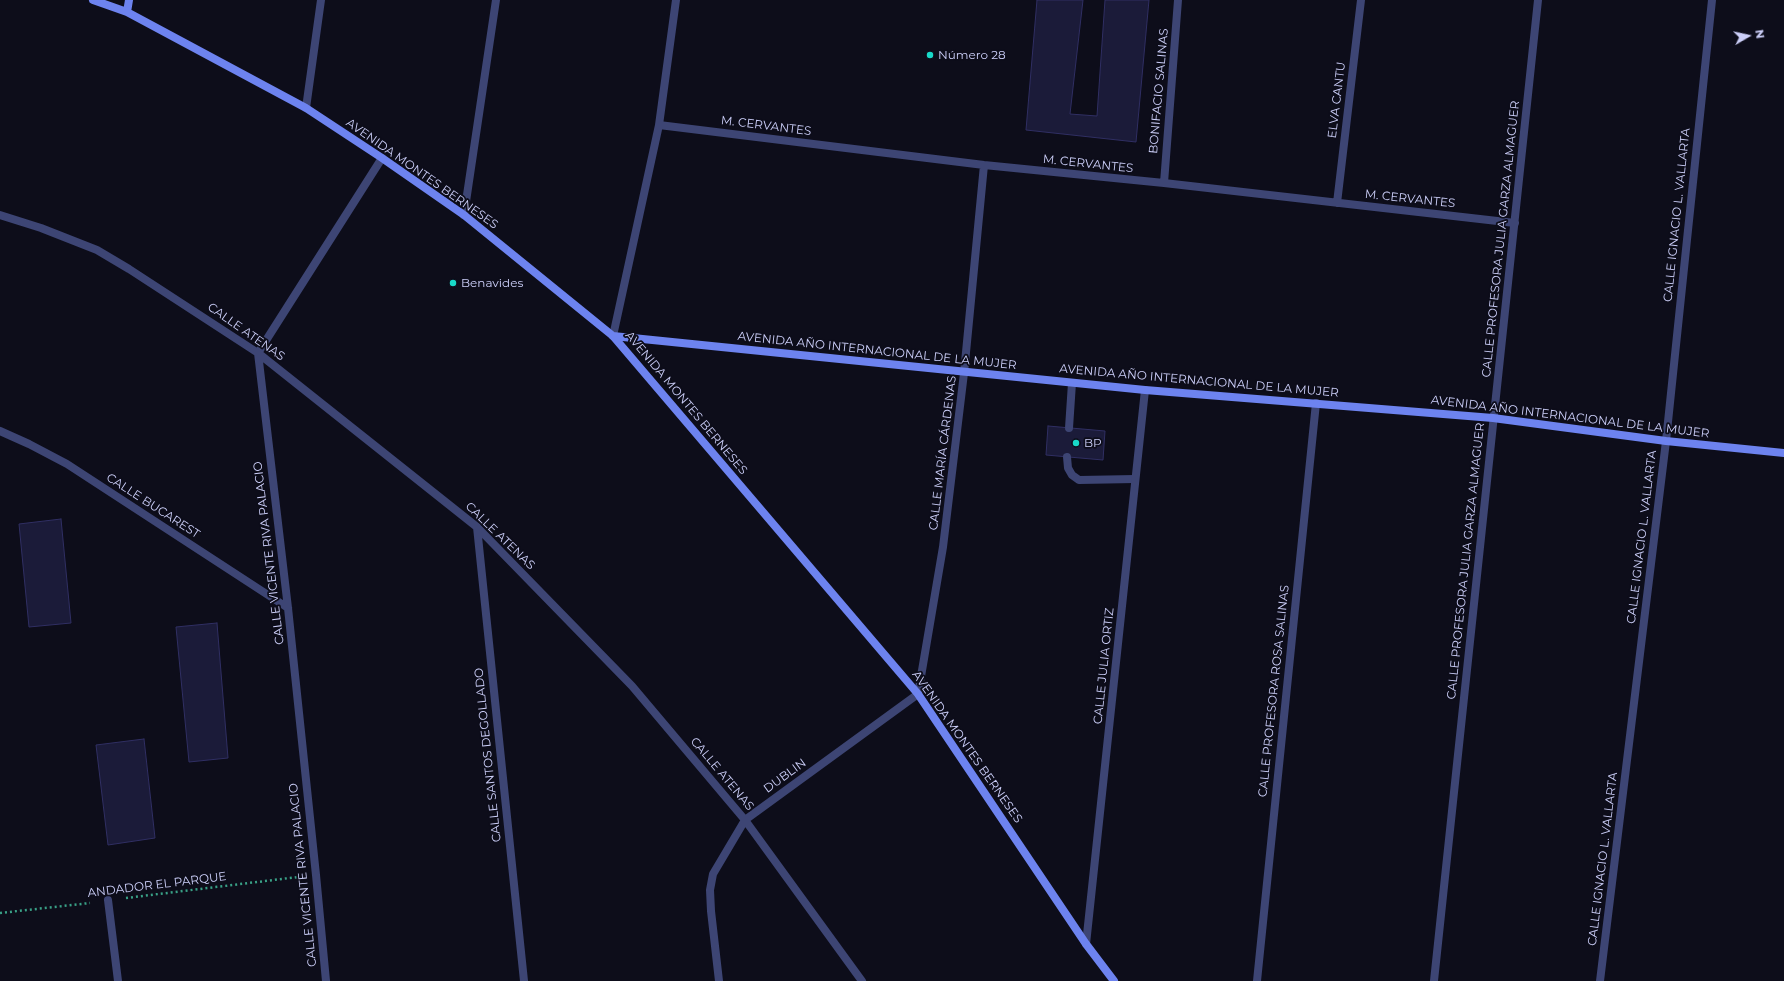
<!DOCTYPE html>
<meta charset="utf-8">
<style>
body{margin:0}
#map{position:relative;width:1784px;height:981px;overflow:hidden;background:#0d0d1a;font-family:Montserrat,sans-serif}
canvas{display:block}
.north{position:absolute;left:1728px;top:16px;width:40px;height:40px;-webkit-text-stroke:3px #0d0d1a;paint-order:stroke;rotate:81deg;font-size:11px;font-weight:700;line-height:16px;text-align:center;color:#cccff9}
.north::after{content:'';display:block;margin:auto;width:14px;height:18px;background:#cccff9;clip-path:polygon(50% 0,100% 100%,50% 72%,0 100%)}
</style>
<div id="map">
<canvas width="1784" height="981"></canvas>
<div class="north">N</div>
</div>
<script>
const c = document.querySelector('canvas').getContext('2d');
c.lineJoin = 'round';
function paint(path, color) { c.fillStyle = color; c.fill(path, 'evenodd'); }
const poly = rows => new Path2D(rows.map(r => 'M' + r).join(''));
function trace(path, color, width, dash) { c.strokeStyle = color; c.lineWidth = width; c.lineCap = dash ? 'butt' : 'round'; c.setLineDash(dash || []); c.stroke(path); }
function label(font, color, halo, rows, align = 'center') {
  c.font = font + ' Montserrat,sans-serif'; c.lineWidth = 3.5; c.setLineDash([]); c.textBaseline = 'middle'; c.strokeStyle = halo; c.fillStyle = color; for (const [text, x, y, turn = 0] of rows) {
    c.save(); c.translate(x, y); c.rotate((+turn || 0) * Math.PI / 180); c.textAlign = isNaN(turn) ? turn : align; if (halo) c.strokeText(text, 0, 0); c.fillText(text, 0, 0); c.restore();
  }
}
const building = poly([
 [1037,0,1083,0,1070,114,1097,116,1105,0,1149,0,1136,142,1026,130,1037,0],
 [1048,426,1105,431,1103,460,1046,455,1048,426],
 [61,519,71,623,29,627,19,524,61,519],
 [217,623,228,758,189,762,176,627,217,623],
 [144,739,155,838,108,845,96,745,144,739]
]);
const path = poly([
 [126,898,298,877],
 [0,913,90,903]
]);
const lane = poly([
 [1069,428,1072,383],
 [1067,457,1068,468,1072,475,1079,480,1135,479]
]);
const street = poly([
 [306,108,321,0],
 [659,125,984,165,1164,183,1515,223],
 [1164,183,1178,0],
 [1337,203,1361,0],
 [0,215,41,228,97,250,129,269,258,353,477,527,632,686,745,820,862,981],
 [464,215,496,0],
 [613,336,659,125,676,0],
 [0,431,29,444,67,464,288,608],
 [477,527,524,981],
 [108,900,118,981],
 [1086,944,1145,390],
 [326,981,316,875,288,608,258,353,382,158],
 [719,981,711,911,710,890,713,874,745,820,918,694,943,547,964,373,984,165],
 [1257,981,1316,403],
 [1434,981,1538,0],
 [1600,981,1666,441,1712,0]
]);
const secondary = poly([
 [93,0,127,12,306,108,382,158,464,215,613,336,918,694,1086,944,1114,981],
 [127,12,129,0],
 [613,336,1145,390,1493,418,1666,441,1784,453]
]);
const markers = [
 [930,55,4,"#18d9c8"],
 [453,283,4,"#18d9c8"],
 [1076,443,4,"#18d9c8"]
];
const poiNames = [
 ["Número 28",938,55],
 ["Benavides",461,283],
 ["BP",1084,443]
];
const streetNames = [
 ["BONIFACIO SALINAS",1159,91,-85],
 ["ELVA CANTU",1337,100,-83],
 ["M. CERVANTES",766,126,7],
 ["M. CERVANTES",1088,164,6],
 ["AVENIDA MONTES BERNESES",422,174,35],
 ["M. CERVANTES",1410,199,6],
 ["CALLE IGNACIO L. VALLARTA",1677,215,-84],
 ["CALLE PROFESORA JULIA GARZA ALMAGUER",1501,239,-84],
 ["CALLE ATENAS",246,332,35],
 ["AVENIDA AÑO INTERNACIONAL DE LA MUJER",877,351,6],
 ["AVENIDA AÑO INTERNACIONAL DE LA MUJER",1199,381,5],
 ["AVENIDA MONTES BERNESES",686,403,50],
 ["AVENIDA AÑO INTERNACIONAL DE LA MUJER",1570,417,7],
 ["CALLE MARÍA CÁRDENAS",943,453,-83],
 ["CALLE BUCAREST",153,506,33],
 ["CALLE ATENAS",500,536,44],
 ["CALLE IGNACIO L. VALLARTA",1642,537,-83],
 ["CALLE VICENTE RIVA PALACIO",269,553,-97],
 ["CALLE PROFESORA JULIA GARZA ALMAGUER",1466,561,-84],
 ["CALLE JULIA ORTIZ",1104,666,-84],
 ["CALLE PROFESORA ROSA SALINAS",1274,691,-84],
 ["AVENIDA MONTES BERNESES",967,747,55],
 ["CALLE SANTOS DEGOLLADO",488,755,-96],
 ["CALLE ATENAS",722,774,50],
 ["DUBLIN",785,776,-36],
 ["CALLE IGNACIO L. VALLARTA",1603,859,-83],
 ["CALLE VICENTE RIVA PALACIO",303,875,-96],
 ["ANDADOR EL PARQUE",157,885,-7]
];
paint(building, '#1b1b39');
trace(building, '#302f63', 1);
trace(path, '#39a086', 2.5, [2, 3]);
trace(lane, '#3d4574', 8);
trace(street, '#3d4574', 8);
trace(secondary, '#6d83ef', 8);
for (const [x, y, r, color] of markers) { const dot = new Path2D(); dot.arc(x, y, r, 0, 2 * Math.PI); c.fillStyle = color; c.fill(dot); trace(dot, '#0d0d1a', 1.5); }
label('12px', '#cccff9', '#0d0d1a', poiNames, 'left');
label('12px', '#cccff9', '#0d0d1a', streetNames);
</script>
